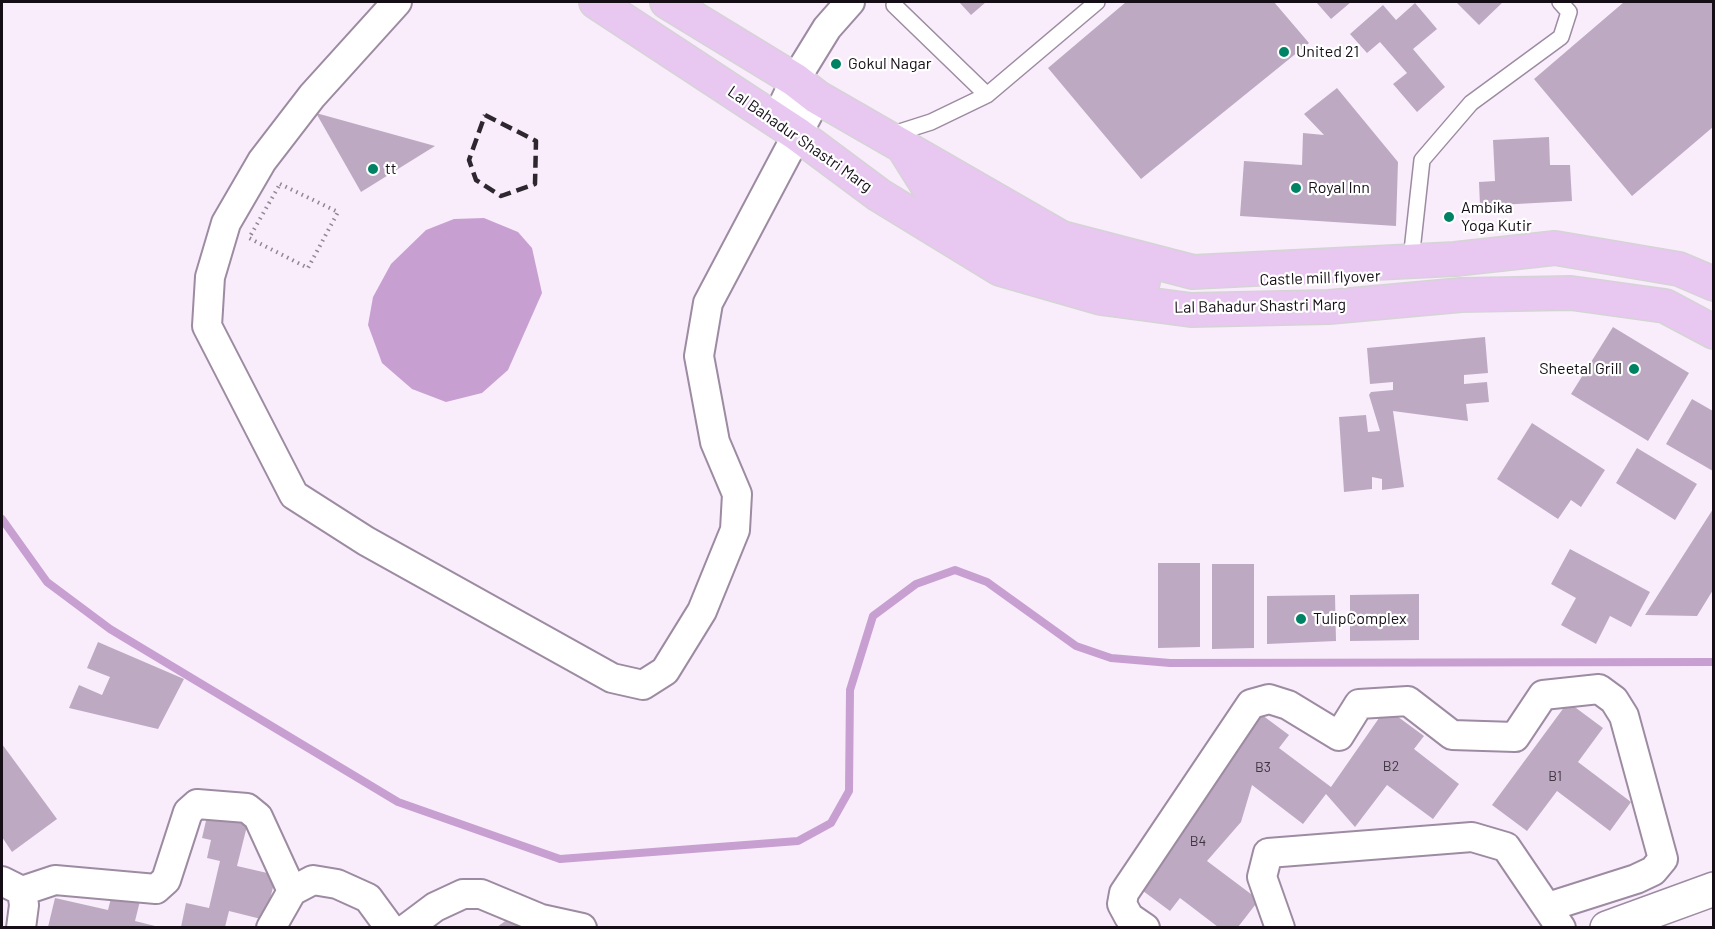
<!DOCTYPE html>
<style>
body{margin:0}
#map{position:relative;width:1715px;height:929px;overflow:hidden;background:#f9edfc;font-family:Barlow,sans-serif}
canvas{display:block}
.frame{position:absolute;inset:0;border:3px solid #150e17;pointer-events:none}
</style>
<div id="map">
<canvas width="1715" height="929"></canvas>
<div class="frame"></div>
</div>
<script>
const c = document.querySelector('canvas').getContext('2d');
c.lineJoin = 'round';
function paint(path, color) { c.fillStyle = color; c.fill(path, 'evenodd'); }
const poly = rows => new Path2D(rows.map(r => 'M' + r).join(''));
function trace(path, color, width, dash) { c.strokeStyle = color; c.lineWidth = width; c.lineCap = dash ? 'butt' : 'round'; c.setLineDash(dash || []); c.stroke(path); }
function label(font, color, halo, rows, align = 'center') {
  c.font = font + ' Barlow,sans-serif'; c.lineWidth = 4.5; c.setLineDash([]); c.textBaseline = 'middle'; c.strokeStyle = halo; c.fillStyle = color; for (const [text, x, y, turn = 0] of rows) {
    c.save(); c.translate(x, y); c.rotate((+turn || 0) * Math.PI / 180); c.textAlign = isNaN(turn) ? turn : align; if (halo) c.strokeText(text, 0, 0); c.fillText(text, 0, 0); c.restore();
  }
}
const water = poly([
 [484,218,518,232,532,248,542,293,508,370,482,393,446,402,412,389,382,363,368,325,373,297,391,264,426,230,454,219]
]);
const stream = poly([
 [2,519,47,582,110,629,398,802,560,859,798,841,831,823,849,791,850,690,873,616,916,584,955,570,987,582,1076,646,1111,658,1170,663,1714,662]
]);
const building = poly([
 [959,2,986,2,971,15],
 [1126,2,1274,2,1309,43,1141,179,1048,68],
 [1316,2,1351,2,1331,19],
 [1456,2,1503,2,1479,25],
 [1624,2,1713,3,1713,127,1632,196,1534,79],
 [1415,3,1437,29,1413,49,1445,87,1417,112,1393,84,1407,73,1380,42,1367,53,1350,34,1383,5,1396,20],
 [1337,88,1398,162,1396,226,1240,216,1244,161,1302,165,1303,133,1324,135,1304,114],
 [316,113,435,146,361,192],
 [1549,137,1550,165,1570,165,1572,201,1480,206,1479,182,1495,181,1493,140],
 [1613,327,1689,373,1648,441,1571,394],
 [1485,337,1488,373,1464,375,1464,384,1487,382,1489,402,1466,404,1468,421,1393,411,1404,487,1382,490,1382,479,1372,477,1372,489,1344,492,1339,417,1366,415,1368,432,1380,431,1369,395,1371,392,1393,390,1393,382,1370,384,1367,348],
 [1692,399,1713,411,1713,471,1666,444],
 [1532,423,1605,470,1581,507,1571,500,1558,519,1497,479],
 [1637,448,1697,484,1675,520,1616,483],
 [1713,509,1713,590,1697,616,1645,615],
 [1570,549,1650,592,1631,627,1610,616,1596,644,1561,625,1576,598,1551,584],
 [1158,563,1200,563,1200,647,1158,648],
 [1212,564,1254,564,1254,648,1212,649],
 [1419,594,1419,640,1350,641,1350,595],
 [1335,595,1336,641,1267,644,1267,596],
 [98,642,184,679,158,729,69,708,79,685,102,695,110,677,87,668],
 [1568,702,1603,728,1578,762,1631,802,1610,831,1557,791,1527,831,1492,805],
 [1386,708,1424,736,1414,749,1459,784,1433,819,1387,785,1355,827,1326,794,1303,824,1252,785,1241,822,1207,861,1259,900,1238,927,1218,927,1180,898,1170,911,1139,888,1258,712,1289,735,1279,748,1331,787],
 [2,744,57,819,12,852,2,837],
 [208,812,248,822,237,866,276,875,265,920,229,911,225,927,181,927,186,903,209,908,220,861,207,858,211,840,202,838],
 [114,886,142,893,135,921,159,927,48,927,55,898,108,910],
 [515,914,526,927,497,927]
]);
const path = poly([
 [280,184,338,212,308,268,249,238,280,184]
]);
const service = poly([
 [894,5,987,95],
 [887,136,931,122,987,95,1097,2],
 [1411,260,1422,160,1471,103,1561,37,1569,12,1560,2]
]);
const minor = poly([
 [397,2,312,96,262,161,226,223,210,277,207,326,294,495,366,541,612,678,643,685,665,671,702,611,735,530,737,494,715,442,699,356,708,303,817,97],
 [776,120,795,80,827,28,850,2],
 [2,881,22,891,24,905,21,928],
 [22,891,55,880,156,889,166,880,188,812,197,804,247,808,258,817,292,891],
 [271,928,292,891,313,880,337,884,368,898,390,928],
 [407,928,435,907,463,894,481,894,541,919,582,928],
 [1145,928,1129,917,1122,904,1124,893,1251,704,1269,699,1288,705,1339,736,1359,704,1408,701,1452,735,1515,737,1543,695,1599,689,1614,700,1624,716,1663,859,1653,871,1636,879,1548,907],
 [1280,928,1262,877,1268,853,1472,837,1506,847,1561,928]
]);
const tertiary = poly([
 [1607,928,1714,889]
]);
const primary = poly([
 [596,2,797,134,879,195,1000,269,1101,298,1191,310,1329,307,1461,295,1571,293,1665,306,1714,332],
 [667,2,795,80,817,97,1062,238,1193,272,1455,259,1555,248,1679,269,1714,284],
 [905,150,937,201,1009,245,1115,279,1143,282]
]);
const rail = poly([
 [485,115,536,141,535,184,501,196,476,180,469,160,485,115]
]);
const markers = [
 [1284,52,6,"#008264"],
 [836,64,6,"#008264"],
 [373,169,6,"#008264"],
 [1296,188,6,"#008264"],
 [1449,217,6,"#008264"],
 [1634,369,6,"#008264"],
 [1301,619,6,"#008264"]
];
const numberNames = [
 ["B2",1391,766],
 ["B3",1263,767],
 ["B1",1555,776],
 ["B4",1198,841]
];
const poiNames = [
 ["United 21",1296,52],
 ["Gokul Nagar",848,64],
 ["tt",385,169],
 ["Royal Inn",1308,188],
 ["Ambika",1461,208],
 ["Yoga Kutir",1461,226],
 ["Sheetal Grill",1622,369,"right"],
 ["TulipComplex",1313,619]
];
const streetNames = [
 ["Lal Bahadur Shastri Marg",800,139,35],
 ["Castle mill flyover",1320,278,-2],
 ["Lal Bahadur Shastri Marg",1260,306,-1]
];
paint(water, '#c7a0d1');
trace(stream, '#c7a0d1', 8);
paint(building, '#bdaac2');
trace(service, '#9d8ba2', 18);
trace(minor, '#9d8ba2', 32);
trace(tertiary, '#9d8ba2', 36);
trace(primary, '#d5d4d5', 36);
trace(path, '#918793', 4, [1.5, 4.5]);
trace(service, '#fff', 15);
trace(minor, '#fff', 28);
trace(tertiary, '#fff', 33);
trace(primary, '#e8c7f1', 33);
trace(rail, '#2e2730', 4.5, [12, 6]);
for (const [x, y, r, color] of markers) { const dot = new Path2D(); dot.arc(x, y, r, 0, 2 * Math.PI); c.fillStyle = color; c.fill(dot); trace(dot, '#fff', 2); }
label('14px', '#3f3542', null, numberNames);
label('16px', '#150e17', '#fff', poiNames, 'left');
label('16px', '#150e17', '#fff', streetNames);
</script>
